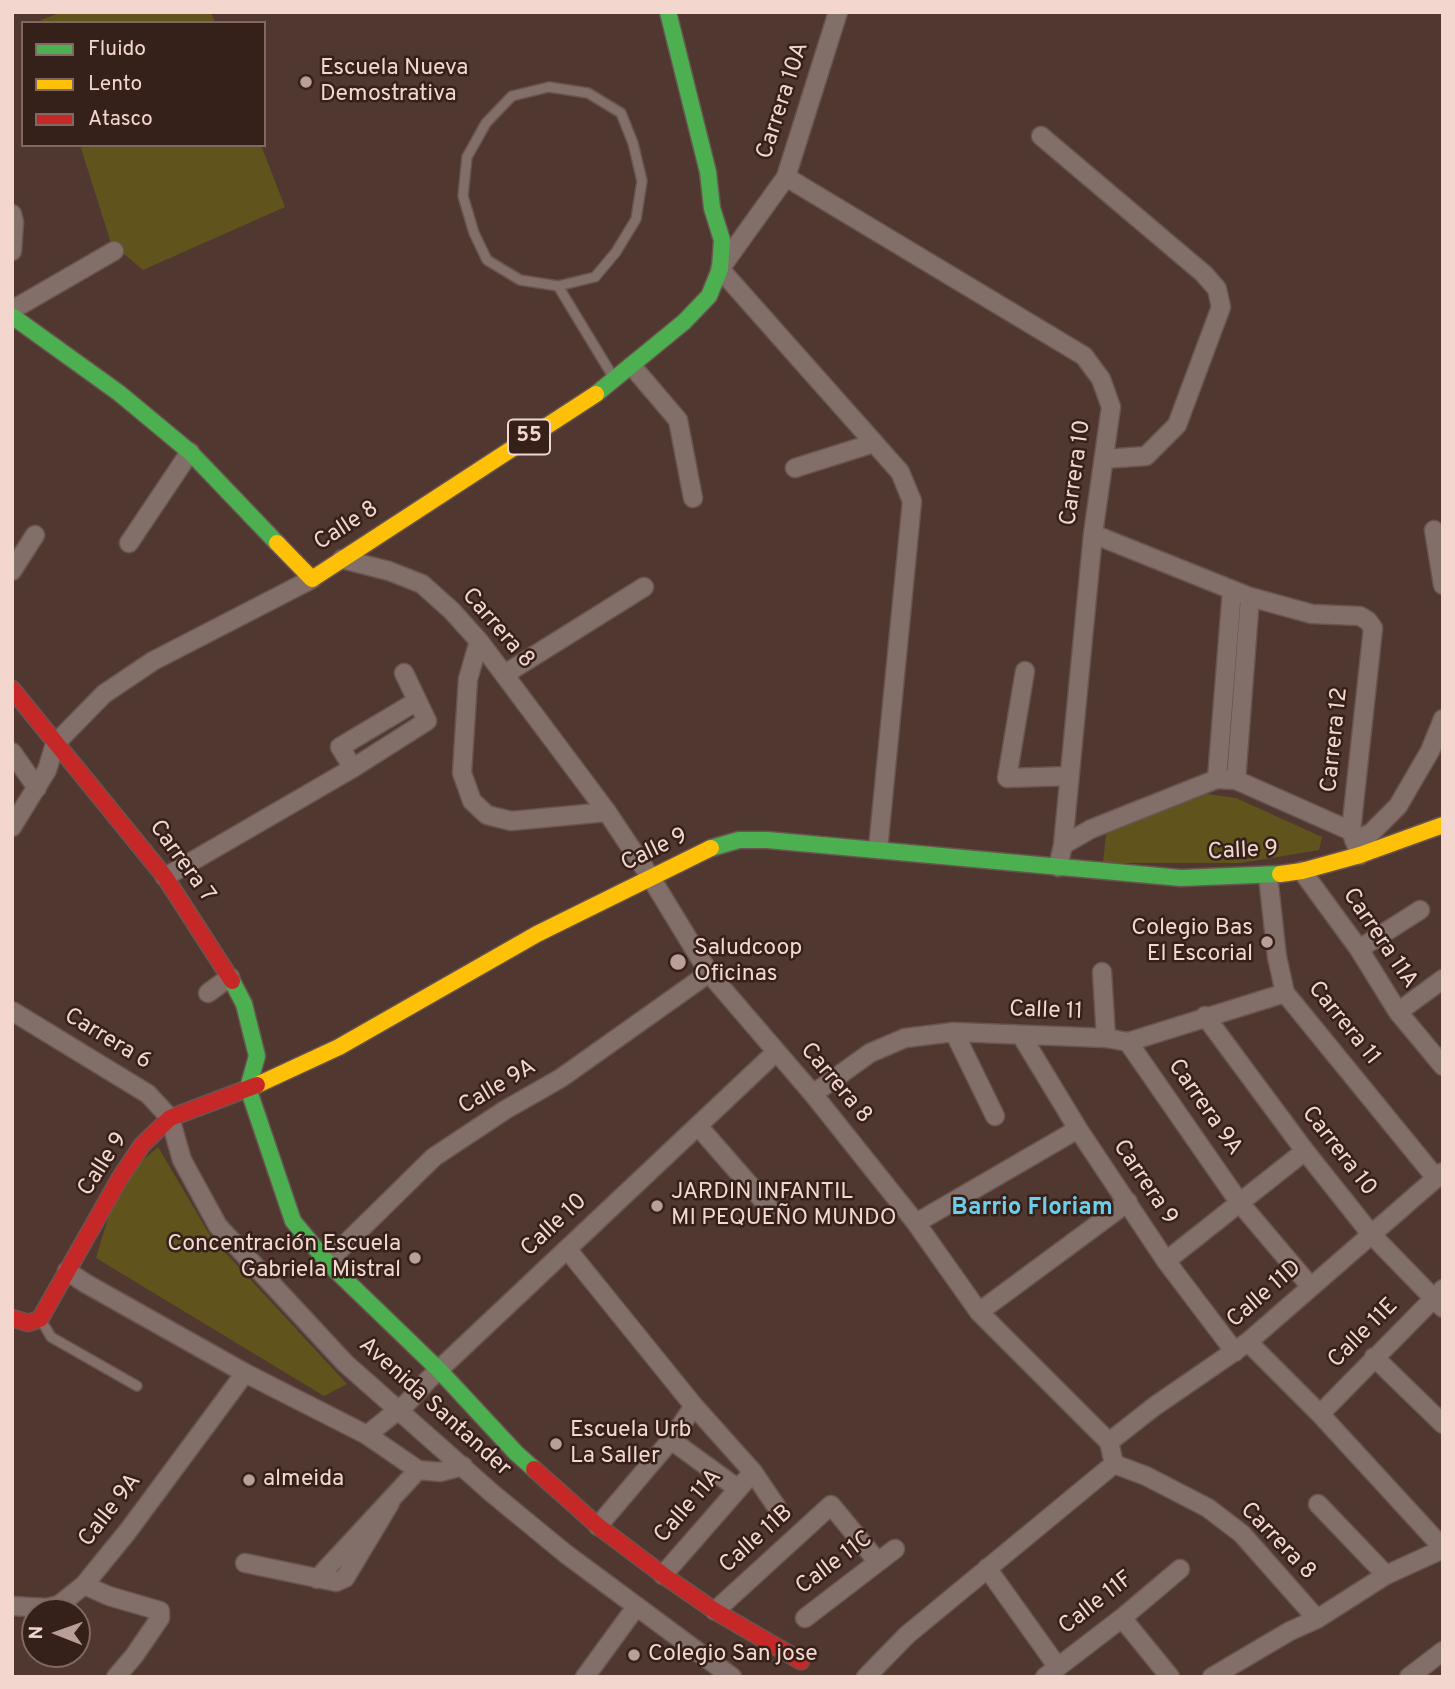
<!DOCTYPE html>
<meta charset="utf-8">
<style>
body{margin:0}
#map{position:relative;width:1455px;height:1689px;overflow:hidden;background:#503831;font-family:Overpass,sans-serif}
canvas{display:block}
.frame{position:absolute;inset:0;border:14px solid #f3d7cf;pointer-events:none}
.legend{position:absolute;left:21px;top:21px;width:245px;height:126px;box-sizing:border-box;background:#35201a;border:2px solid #816962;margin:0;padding:9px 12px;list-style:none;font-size:21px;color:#f3d7cf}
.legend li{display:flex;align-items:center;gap:14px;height:35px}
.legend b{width:35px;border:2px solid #816962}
.north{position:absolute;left:21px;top:1598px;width:70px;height:70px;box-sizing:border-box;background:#35201a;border:2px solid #816962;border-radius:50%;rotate:271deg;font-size:19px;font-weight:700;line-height:28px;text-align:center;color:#f3d7cf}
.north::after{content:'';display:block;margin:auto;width:24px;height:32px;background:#ba9f98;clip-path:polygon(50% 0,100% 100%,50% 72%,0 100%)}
</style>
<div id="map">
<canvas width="1455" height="1689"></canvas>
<div class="frame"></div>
<ul class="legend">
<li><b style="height:9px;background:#4caf50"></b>Fluido</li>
<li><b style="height:9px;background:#ffc107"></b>Lento</li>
<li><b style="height:9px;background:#c62828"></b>Atasco</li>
</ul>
<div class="north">N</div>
</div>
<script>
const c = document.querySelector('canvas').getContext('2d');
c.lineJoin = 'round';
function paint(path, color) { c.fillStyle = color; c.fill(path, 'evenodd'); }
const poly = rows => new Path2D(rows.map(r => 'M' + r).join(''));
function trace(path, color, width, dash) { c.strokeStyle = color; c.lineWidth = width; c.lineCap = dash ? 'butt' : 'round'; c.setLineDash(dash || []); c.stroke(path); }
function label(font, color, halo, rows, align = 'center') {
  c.font = font + ' Overpass,sans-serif'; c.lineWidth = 5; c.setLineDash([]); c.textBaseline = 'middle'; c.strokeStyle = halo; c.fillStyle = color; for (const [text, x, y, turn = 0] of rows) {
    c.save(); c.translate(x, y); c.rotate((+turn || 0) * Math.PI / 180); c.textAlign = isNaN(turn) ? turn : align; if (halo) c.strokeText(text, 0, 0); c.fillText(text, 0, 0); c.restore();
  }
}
const green = poly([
 [62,12,211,12,215,23,41,23,41,20],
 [80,145,261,145,285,207,143,270,111,243],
 [1200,793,1236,798,1322,837,1319,850,1241,863,1103,863,1106,834],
 [158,1147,211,1237,347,1384,324,1396,96,1258,119,1181]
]);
const lane = poly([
 [549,87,588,93,621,113,633,143,642,181,636,219,616,252,595,277,558,286,520,280,487,260,474,233,463,196,467,157,486,123,512,96,549,87],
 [558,286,612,375],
 [41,1320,51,1337,137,1386]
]);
const street = poly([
 [838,12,786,177,720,269,900,472,912,501,878,849],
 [1041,136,1204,274,1217,289,1221,307,1177,425,1146,456,1104,459],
 [786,177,1084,356,1101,379,1111,407,1093,534,1063,845,1058,867],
 [12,214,14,222,12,251],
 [12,310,114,251],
 [632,366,678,420,693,498],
 [795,468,874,443],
 [1434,530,1443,585],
 [1093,534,1250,597,1312,614,1360,616,1368,621,1373,628,1351,831,1360,855],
 [129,543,190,452],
 [342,559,389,571,422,584,452,611,479,641,607,812,651,878,709,973,813,1094,916,1223,979,1312,1109,1442,1114,1464],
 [12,571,35,535],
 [479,641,468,679,462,773,472,801,487,815,511,821,607,812],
 [1025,671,1007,778,1069,776],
 [505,674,644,587],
 [12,752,37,788],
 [353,768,340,747,417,701],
 [1217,779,1232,590],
 [1236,780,1250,597],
 [12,827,47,770,55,744,104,694,153,661,312,579],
 [1354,840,1371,833,1398,806,1430,751,1443,719],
 [1063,845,1091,829,1217,779,1236,780,1351,831],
 [1302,871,1359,949,1398,1012,1443,1066],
 [1268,876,1277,957,1285,993,1436,1178],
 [165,877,353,768,427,721,404,673],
 [1359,949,1420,910],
 [1102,972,1106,1038],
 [208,993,230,977],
 [12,1011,148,1094,170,1118,182,1160,218,1226,345,1363,493,1494,566,1554,732,1677],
 [1398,1012,1443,979],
 [1205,1016,1305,1151,1371,1234,1443,1308],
 [954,1032,995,1116],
 [1021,1035,1078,1129,1166,1261,1235,1352],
 [1128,1042,1239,1202,1311,1287],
 [813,1094,870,1053,905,1038,954,1032,1106,1038,1128,1042,1285,993],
 [698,1126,768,1206],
 [916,1223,1078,1129],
 [567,1249,694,1406,753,1472,776,1506],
 [1166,1261,1305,1151],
 [327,1262,434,1157,505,1110,561,1078,709,973],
 [67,1271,85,1283,245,1373,367,1435,418,1470,440,1472,463,1466],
 [979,1312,1128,1202],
 [1248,1342,1320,1414,1443,1548],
 [1374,1357,1443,1424],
 [1320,1414,1443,1289],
 [367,1435,408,1402,427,1381,776,1052],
 [671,1440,737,1488],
 [1109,1442,1155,1406,1248,1342,1443,1172],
 [1114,1464,1146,1476,1208,1508,1242,1534,1317,1619],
 [1318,1504,1386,1575],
 [598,1526,671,1440,694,1406],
 [245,1563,336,1582,345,1578,390,1503],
 [987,1568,1057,1666],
 [663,1575,753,1472],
 [317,1579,418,1470],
 [84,1585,109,1596,160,1611,160,1618,134,1656,116,1677],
 [12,1606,47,1608,59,1605,84,1585,128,1531,245,1373],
 [715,1611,831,1505,878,1562],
 [805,1618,895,1549],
 [1122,1618,1170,1677],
 [585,1677,636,1607],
 [866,1677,907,1635,1114,1464],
 [1045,1677,1122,1618,1180,1569],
 [1212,1677,1290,1631,1317,1619,1386,1575,1443,1549],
 [1409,1677,1443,1651]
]);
const fast = poly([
 [12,316,119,393,190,452,277,543],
 [596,394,684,322,709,296,720,269,722,240,712,208,708,172,668,12],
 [711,848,739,840,767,840,1181,878,1280,874],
 [232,981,244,1004,257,1056,248,1088,293,1221,327,1262,439,1370,516,1453,534,1469]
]);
const slow = poly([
 [277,543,312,579,596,394],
 [1280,874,1302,871,1360,855,1443,825],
 [257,1085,339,1047,537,934,711,848]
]);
const jam = poly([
 [12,689,165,877,232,981],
 [12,1318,28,1323,40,1319,120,1178,142,1145,170,1118,257,1085],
 [534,1469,598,1526,663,1575,715,1611,801,1661]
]);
const markers = [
 [306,82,7,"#ba9f98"],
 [1267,942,7,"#ba9f98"],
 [678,962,9,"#ba9f98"],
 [657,1206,7,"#ba9f98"],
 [415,1258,7,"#ba9f98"],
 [556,1444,7,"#ba9f98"],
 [249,1480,7,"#ba9f98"],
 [634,1655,7,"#ba9f98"]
];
const shields = [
 [529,437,42]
];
const shieldNames = [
 ["55",529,437]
];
const poiNames = [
 ["Escuela Nueva",320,69],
 ["Demostrativa",320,95],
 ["Colegio Bas",1253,929,"right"],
 ["El Escorial",1253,955,"right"],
 ["Saludcoop",694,949],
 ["Oficinas",694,975],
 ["JARDIN INFANTIL",671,1193],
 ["MI PEQUEÑO MUNDO",671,1219],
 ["Concentración Escuela",401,1245,"right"],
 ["Gabriela Mistral",401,1271,"right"],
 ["Escuela Urb",570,1431],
 ["La Saller",570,1457],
 ["almeida",263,1480],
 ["Colegio San jose",648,1655]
];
const streetNames = [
 ["Carrera 10A",784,101,-72],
 ["Carrera 10",1077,473,-82],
 ["Calle 8",347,527,-33],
 ["Carrera 8",497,629,49],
 ["Carrera 12",1336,740,-84],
 ["Calle 9",655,851,-26],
 ["Calle 9",1243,852,-3],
 ["Carrera 7",181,862,54],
 ["Carrera 11A",1379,939,56],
 ["Calle 11",1046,1012,2],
 ["Carrera 11",1343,1024,51],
 ["Carrera 6",107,1040,31],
 ["Carrera 8",835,1084,50],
 ["Calle 9A",498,1088,-31],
 ["Carrera 9A",1204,1108,55],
 ["Carrera 10",1338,1152,52],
 ["Calle 9",104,1165,-57],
 ["Carrera 9",1144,1183,56],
 ["Calle 10",555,1226,-43],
 ["Calle 11D",1265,1295,-41],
 ["Calle 11E",1364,1334,-45],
 ["Avenida Santander",434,1408,42],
 ["Calle 11A",689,1507,-49],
 ["Calle 9A",111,1511,-52],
 ["Calle 11B",757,1540,-42],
 ["Carrera 8",1277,1542,46],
 ["Calle 11C",835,1564,-37],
 ["Calle 11F",1097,1604,-38]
];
const neighbourhoodNames = [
 ["Barrio Floriam",1032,1209]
];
paint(green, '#60531b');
trace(lane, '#69544f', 12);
trace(street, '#69544f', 21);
trace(fast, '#69544f', 19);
trace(slow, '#69544f', 19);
trace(jam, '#69544f', 19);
trace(lane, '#836f69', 9);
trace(street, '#836f69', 18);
trace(fast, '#4caf50', 16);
trace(slow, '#ffc107', 16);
trace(jam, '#c62828', 16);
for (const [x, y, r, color] of markers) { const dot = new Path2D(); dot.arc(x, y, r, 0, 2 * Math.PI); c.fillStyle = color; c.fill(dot); trace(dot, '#35201a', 2.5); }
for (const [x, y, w] of shields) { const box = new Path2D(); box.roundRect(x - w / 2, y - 17.5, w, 35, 5); c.fillStyle = '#35201a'; c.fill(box); trace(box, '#f3d7cf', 2); }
label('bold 21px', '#f3d7cf', null, shieldNames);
label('23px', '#f3d7cf', '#35201a', poiNames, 'left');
label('23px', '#f3d7cf', '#35201a', streetNames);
label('bold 24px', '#6ccee9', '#35201a', neighbourhoodNames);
</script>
